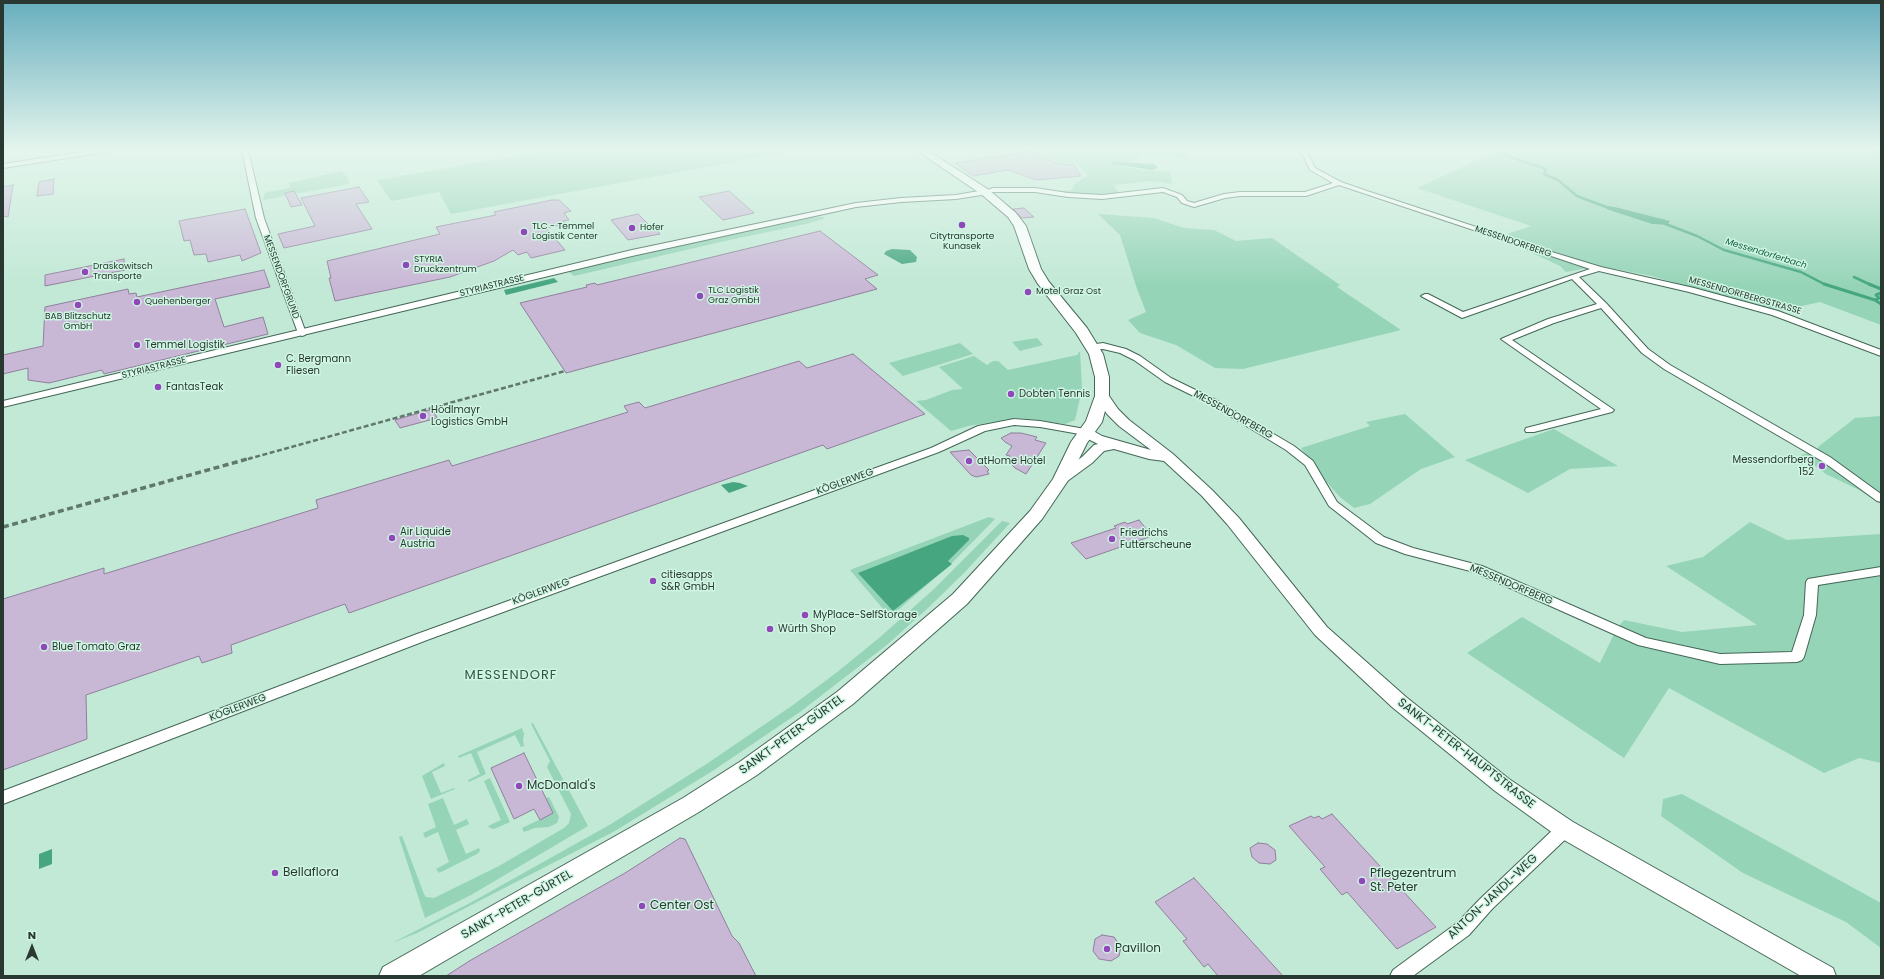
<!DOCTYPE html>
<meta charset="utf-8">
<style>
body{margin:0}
#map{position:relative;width:1884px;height:979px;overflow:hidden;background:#c2e9d6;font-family:Poppins,sans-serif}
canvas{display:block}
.frame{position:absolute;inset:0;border:4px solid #293831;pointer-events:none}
.north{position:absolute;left:12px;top:927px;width:40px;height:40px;-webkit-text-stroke:3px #cff6e3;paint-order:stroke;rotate:0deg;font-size:11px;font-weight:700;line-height:16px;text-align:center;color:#293831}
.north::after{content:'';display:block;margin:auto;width:14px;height:18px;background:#293831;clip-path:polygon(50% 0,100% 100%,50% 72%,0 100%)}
</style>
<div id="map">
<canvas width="1884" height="979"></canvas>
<div class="frame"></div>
<div class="north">N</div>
</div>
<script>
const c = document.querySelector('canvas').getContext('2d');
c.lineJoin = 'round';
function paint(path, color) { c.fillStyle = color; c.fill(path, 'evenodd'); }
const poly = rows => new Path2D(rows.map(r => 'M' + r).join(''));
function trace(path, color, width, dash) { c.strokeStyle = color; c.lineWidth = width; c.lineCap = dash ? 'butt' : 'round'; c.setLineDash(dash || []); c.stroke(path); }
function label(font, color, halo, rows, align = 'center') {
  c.font = font + ' Poppins,sans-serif'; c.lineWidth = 3; c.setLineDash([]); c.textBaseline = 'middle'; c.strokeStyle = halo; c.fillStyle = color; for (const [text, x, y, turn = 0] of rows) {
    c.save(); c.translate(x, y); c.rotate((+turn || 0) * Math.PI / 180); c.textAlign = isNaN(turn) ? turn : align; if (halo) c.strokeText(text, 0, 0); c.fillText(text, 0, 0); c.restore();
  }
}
const green = poly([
 [551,150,798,150,451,214,439,192,391,201,377,180],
 [1034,150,1187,150,1189,158,1144,154,1125,166,1140,170,1170,171,1172,184,1153,181,1113,185,1120,194,1113,198,1070,197,1045,193,1072,190,1075,184,1088,175,1077,164,1060,162],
 [1495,150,1881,150,1881,325,1820,302,1775,312,1652,276,1599,266,1566,272,1560,266,1511,243,1495,238,1531,226,1417,188,1497,151],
 [1605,207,1615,207,1669,221,1664,225,1652,224,1606,209],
 [341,171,349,178,349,184,263,200,264,195,267,192,290,188,289,183],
 [1098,214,1154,218,1184,228,1214,230,1236,241,1272,238,1340,285,1337,287,1401,330,1243,369,1215,368,1176,345,1140,333,1128,320,1146,312,1136,286,1120,235],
 [817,217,825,217,823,219,806,224,725,241,574,276,569,272,596,264,785,222],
 [1037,338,1043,345,1020,351,1012,342],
 [960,343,973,354,903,376,889,363],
 [1080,351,1082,388,1080,398,1075,420,1065,424,1019,418,968,426,951,431,916,401,926,400,952,390,963,389,939,367,974,356,987,365,993,361,998,361,1008,370,1077,355],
 [1405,414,1455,457,1421,469,1370,504,1354,508,1340,497,1322,477,1301,448,1370,426,1366,422],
 [1881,416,1881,504,1859,490,1826,474,1801,455,1817,451,1818,447,1855,418],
 [1554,429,1618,466,1570,469,1528,493,1465,460],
 [989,517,995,519,950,565,890,617,850,570],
 [1002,521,1010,523,965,572,928,608,888,644,800,712,714,770,615,831,417,933,392,943,470,903,611,824,708,763,793,705,836,673,879,638,934,589],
 [1750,522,1787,540,1881,534,1881,763,1859,758,1824,773,1669,688,1624,758,1467,653,1522,617,1600,663,1616,630,1624,620,1682,632,1757,625,1666,566,1703,557],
 [533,723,588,826,471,895,425,918,399,837,402,836,424,894,426,897,434,898,499,866,564,828,569,823,571,814,547,767,550,761,531,724],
 [522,728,524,734,523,741,524,746,521,747,515,735,477,752,486,774,469,782,468,780,480,774,471,753,459,758,458,756],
 [444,763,445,766,432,772,441,793,454,788,455,789,431,799,422,776],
 [490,778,510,822,494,829,490,828,488,826,501,820,484,781],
 [1682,794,1881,903,1881,948,1846,922,1743,873,1661,816,1663,799],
 [549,797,559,817,557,823,549,827,535,828,524,832,522,828,553,813,546,798],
 [443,798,454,825,467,819,469,824,456,830,466,854,479,848,480,851,477,854,439,873,436,869,449,862,438,832,425,838,423,833,436,827,428,804]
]);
const water = poly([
 [1114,162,1153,164,1157,166,1157,168,1152,170,1108,163],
 [1607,206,1615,207,1670,221,1667,225,1652,224,1606,209],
 [892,249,910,250,917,257,916,262,902,264,884,254,886,251],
 [554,278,558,282,506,295,504,290],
 [733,482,740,483,748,486,729,493,721,485],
 [963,535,969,538,969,540,948,561,952,564,893,611,858,573,952,536],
 [52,849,52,864,39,869,39,854]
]);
const streamFar1 = poly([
 [1503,150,1504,155,1546,169,1544,174,1558,180,1577,196,1609,208],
 [1873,150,1881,153],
 [1663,223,1697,236,1724,250,1801,272,1826,285],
 [1854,277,1871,285]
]);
const stream = poly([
 [1824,284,1875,300,1881,304],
 [1869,284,1881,289],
 [1875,300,1879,298,1876,295,1881,293]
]);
const building = poly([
 [1030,151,1034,153,1037,153,1056,163,1074,165,1081,176,1036,180,1008,170,973,176,955,163,1030,151],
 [54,179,53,194,37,196,39,182,54,179],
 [13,185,8,217,3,216,3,187,13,185],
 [359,187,369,202,356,204,372,229,284,248,278,234,315,226,301,198,359,187],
 [294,191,302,205,291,207,285,193,294,191],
 [729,191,754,213,723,220,699,197,729,191],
 [552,200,559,200,571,211,564,213,569,220,563,221,566,224,546,228,565,250,531,258,527,252,518,255,513,250,494,261,450,277,335,301,329,278,331,278,327,261,440,234,436,227,496,215,494,212,552,200],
 [1024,208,1034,217,1022,218,1013,209,1024,208],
 [245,209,261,253,242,261,240,255,208,262,206,254,194,255,190,240,184,241,179,221,245,209],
 [638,214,649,225,652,225,660,234,628,240,611,220,638,214],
 [820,231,878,275,865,279,877,289,566,373,520,303,587,287,586,285,595,283,597,285,820,231],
 [124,259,125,270,45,286,45,275,124,259],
 [264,270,270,287,215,299,224,327,263,317,268,334,104,374,102,370,49,383,28,380,28,368,3,374,3,355,43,346,45,307,128,289,129,294,136,293,137,297,264,270],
 [853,354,925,414,827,449,823,445,349,613,345,604,231,645,232,653,202,663,199,656,86,695,87,739,3,770,3,599,104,568,104,574,318,508,316,500,449,460,452,466,628,412,624,406,639,402,645,408,799,361,807,368,853,354],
 [433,409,437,418,400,428,395,420,433,409],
 [1011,433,1021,433,1037,437,1035,440,1046,443,1026,474,1015,468,1007,460,1010,456,1006,455,1012,446,1005,442,1001,438,1011,433],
 [969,450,989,470,987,471,989,474,976,477,971,475,950,452,969,450],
 [1139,520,1152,536,1086,559,1071,543,1116,528,1114,526,1125,522,1127,524,1139,520],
 [524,753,553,813,540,820,534,809,514,819,491,768,524,753],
 [1332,814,1436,927,1397,949,1347,892,1342,895,1320,869,1325,867,1289,826,1311,816,1314,818,1319,816,1322,819,1332,814],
 [680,838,685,839,732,936,739,943,756,976,446,976,471,960,625,873,680,838],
 [1258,843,1267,844,1275,850,1276,860,1270,864,1259,863,1252,857,1250,848,1258,843],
 [1194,878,1283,976,1218,976,1208,964,1204,967,1183,941,1187,939,1155,902,1194,878],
 [1102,935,1114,937,1121,947,1119,956,1111,961,1099,959,1093,951,1095,939,1102,935]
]);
const minor = poly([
 [95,150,109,150,106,152,3,168,3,164,95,150],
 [242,150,248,150,264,218,306,333,305,335,302,336,298,333,256,218,242,150],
 [1296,150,1307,151,1315,168,1341,182,1367,191,1555,253,1601,267,1694,288,1778,311,1881,350,1881,356,1772,315,1689,292,1599,271,1579,277,1606,303,1648,349,1670,365,1830,457,1881,494,1881,502,1877,501,1822,461,1664,369,1642,353,1601,308,1554,323,1512,340,1614,410,1612,412,1534,432,1526,432,1525,430,1526,428,1601,409,1501,339,1548,319,1597,304,1572,279,1462,318,1421,296,1425,294,1428,294,1463,312,1590,269,1339,185,1306,196,1240,196,1225,198,1194,207,1182,203,1177,197,1163,192,1102,199,1068,197,1035,192,993,192,985,194,982,192,993,188,1035,188,1068,193,1102,195,1163,188,1182,195,1187,201,1194,203,1224,194,1240,192,1305,192,1333,183,1310,170,1302,153,1296,150],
 [1103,343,1126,349,1140,356,1171,378,1216,400,1294,446,1313,461,1337,502,1384,537,1413,548,1482,566,1646,638,1720,654,1792,652,1804,615,1806,582,1808,579,1881,567,1881,575,1818,585,1816,615,1804,657,1802,660,1797,662,1720,664,1638,645,1474,572,1405,554,1376,543,1329,506,1305,465,1286,450,1210,404,1165,382,1134,360,1120,353,1103,349,1093,350,1088,347,1090,345,1103,343],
 [1014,419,1040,421,1085,429,1090,432,1085,435,1040,427,1014,425,985,431,939,452,427,640,3,804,3,791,417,634,931,448,978,426,1014,419],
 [1565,822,1571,824,1573,829,1571,834,1492,909,1469,935,1413,976,1390,976,1393,970,1457,923,1480,899,1559,824,1565,822]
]);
const tertiary = poly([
 [985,190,989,192,988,194,956,199,901,202,856,207,632,256,3,407,3,401,632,250,856,203,901,198,956,195,985,190]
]);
const secondary = poly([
 [1102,392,1107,393,1118,409,1129,420,1173,454,1212,490,1239,518,1327,627,1406,697,1509,779,1573,822,1833,968,1836,976,1801,976,1557,836,1495,791,1392,707,1315,635,1227,524,1202,496,1164,461,1149,459,1114,449,1104,451,1092,463,1066,482,1056,482,1054,479,1056,476,1082,457,1094,445,1098,444,1080,435,1078,432,1080,429,1090,429,1102,436,1151,450,1119,426,1107,414,1095,396,1097,393,1102,392]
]);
const primary = poly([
 [916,150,927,150,989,190,1016,213,1026,226,1041,269,1049,282,1087,328,1103,354,1109,377,1109,396,1102,422,1087,443,1069,479,1042,519,967,604,853,704,757,775,699,812,419,976,379,976,383,967,683,798,741,761,837,692,953,594,1030,511,1053,479,1071,442,1086,421,1095,396,1095,377,1089,354,1076,333,1038,284,1029,269,1014,226,1008,217,981,194,916,150]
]);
const railFar1 = poly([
 [248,459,565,371]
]);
const rail = poly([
 [3,527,251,458]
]);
const markers = [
 [962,225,4,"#9047b9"],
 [632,228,4,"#9047b9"],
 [524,232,4,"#9047b9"],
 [406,265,4,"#9047b9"],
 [85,272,4,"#9047b9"],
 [1028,292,4,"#9047b9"],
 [700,296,4,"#9047b9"],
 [137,302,4,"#9047b9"],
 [78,305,4,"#9047b9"],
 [137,345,4,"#9047b9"],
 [278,365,4,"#9047b9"],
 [158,387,4,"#9047b9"],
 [1011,394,4,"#9047b9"],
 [423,416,4,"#9047b9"],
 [969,461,4,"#9047b9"],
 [1822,466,4,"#9047b9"],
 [392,538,4,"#9047b9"],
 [1112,539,4,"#9047b9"],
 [653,581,4,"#9047b9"],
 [805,615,4,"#9047b9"],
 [770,629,4,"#9047b9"],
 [44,647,4,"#9047b9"],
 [519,786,4,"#9047b9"],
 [275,873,4,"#9047b9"],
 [1362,881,4,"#9047b9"],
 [642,906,4,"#9047b9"],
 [1107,949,4,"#9047b9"]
];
const farPoinames = [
 ["TLC - Temmel",532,227],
 ["Logistik Center",532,237],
 ["Hofer",640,228],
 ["Citytransporte",962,237,"center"],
 ["Kunasek",962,247,"center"],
 ["STYRIA",414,260],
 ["Druckzentrum",414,270],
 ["Draskowitsch",93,267],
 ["Transporte",93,277],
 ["TLC Logistik",708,291],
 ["Graz GmbH",708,301],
 ["Motel Graz Ost",1036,292],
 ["Quehenberger",145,302],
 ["BAB Blitzschutz",78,317,"center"],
 ["GmbH",78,327,"center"]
];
const farStreetnames = [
 ["MESSENDORFBERG",1513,242,19],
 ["MESSENDORFGRUND",281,277,70],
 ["STYRIASTRASSE",492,286,-14],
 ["MESSENDORFBERGSTRASSE",1745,296,16],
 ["STYRIASTRASSE",154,368,-14]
];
const farWaternames = [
 ["Messendorferbach",1766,254,17]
];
const poiNames = [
 ["Temmel Logistik",145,345],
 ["C. Bergmann",286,359],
 ["Fliesen",286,371],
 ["FantasTeak",166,387],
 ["Dobten Tennis",1019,394],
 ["Hödlmayr",431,410],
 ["Logistics GmbH",431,422],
 ["Messendorfberg",1814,460,"right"],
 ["152",1814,472,"right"],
 ["atHome Hotel",977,461],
 ["Air Liquide",400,532],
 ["Austria",400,544],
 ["Friedrichs",1120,533],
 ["Futterscheune",1120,545],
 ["citiesapps",661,575],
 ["S&R GmbH",661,587],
 ["MyPlace-SelfStorage",813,615],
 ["Würth Shop",778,629],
 ["Blue Tomato Graz",52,647]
];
const streetNames = [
 ["MESSENDORFBERG",1233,415,29],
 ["KÖGLERWEG",845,482,-20],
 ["MESSENDORFBERG",1511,585,23],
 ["KÖGLERWEG",541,592,-20],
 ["KÖGLERWEG",238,708,-21]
];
const nearStreetnames = [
 ["SANKT-PETER-GÜRTEL",792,735,-36],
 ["SANKT-PETER-HAUPTSTRASSE",1466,754,38],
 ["ANTON-JANDL-WEG",1493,897,-43],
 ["SANKT-PETER-GÜRTEL",517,905,-30]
];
const nearPoinames = [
 ["McDonald's",527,786],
 ["Bellaflora",283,873],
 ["Pflegezentrum",1370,874],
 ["St. Peter",1370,888],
 ["Center Ost",650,906],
 ["Pavillon",1115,949]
];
const nearNeighbourhoodnames = [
 ["MESSENDORF",511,676]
];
paint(green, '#95d4b7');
paint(water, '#45a680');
trace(streamFar1, '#45a680', 2.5);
trace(stream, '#45a680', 3);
paint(building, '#c9b7d6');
trace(building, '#907f9c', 1);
trace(minor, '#436656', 2);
trace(tertiary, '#436656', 2);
trace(secondary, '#436656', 2);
trace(primary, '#436656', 2);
paint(minor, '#fff');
paint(tertiary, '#fff');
paint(secondary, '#fff');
paint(primary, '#fff');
trace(railFar1, '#60776c', 2.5, [5, 2.5]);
trace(rail, '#60776c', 3.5, [6, 3.5]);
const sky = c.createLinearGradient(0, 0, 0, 287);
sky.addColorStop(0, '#67aebe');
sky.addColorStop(0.52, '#e4f5ed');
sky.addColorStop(1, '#e4f5ed00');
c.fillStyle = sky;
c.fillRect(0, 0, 1884, 287);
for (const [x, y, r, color] of markers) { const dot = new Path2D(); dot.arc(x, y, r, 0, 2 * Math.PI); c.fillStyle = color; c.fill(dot); trace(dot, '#cff6e3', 1.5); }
label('9px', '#293831', '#cff6e3', farPoinames, 'left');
label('9px', '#293831', '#cff6e3', farStreetnames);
label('italic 9px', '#135e43', '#cff6e3', farWaternames);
label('10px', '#293831', '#cff6e3', poiNames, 'left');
label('10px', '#293831', '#cff6e3', streetNames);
label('12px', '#293831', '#cff6e3', nearStreetnames);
label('12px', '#293831', '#cff6e3', nearPoinames, 'left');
c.letterSpacing = '1px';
label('13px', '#335546', '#cff6e3', nearNeighbourhoodnames);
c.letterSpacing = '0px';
</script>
